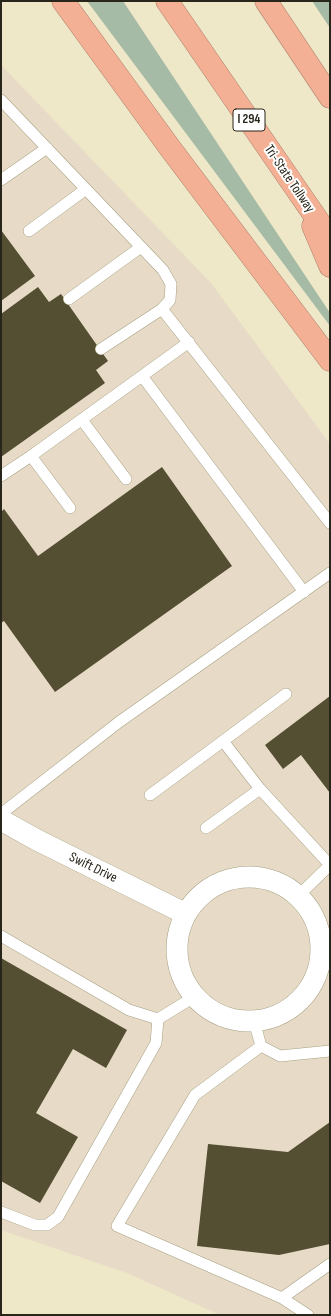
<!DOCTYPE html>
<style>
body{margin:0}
#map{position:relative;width:331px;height:1316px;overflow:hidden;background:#eee7c8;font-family:"Sofia Sans Condensed",sans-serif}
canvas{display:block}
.frame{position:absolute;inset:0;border:2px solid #28261a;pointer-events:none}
</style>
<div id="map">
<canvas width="331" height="1316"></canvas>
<div class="frame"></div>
</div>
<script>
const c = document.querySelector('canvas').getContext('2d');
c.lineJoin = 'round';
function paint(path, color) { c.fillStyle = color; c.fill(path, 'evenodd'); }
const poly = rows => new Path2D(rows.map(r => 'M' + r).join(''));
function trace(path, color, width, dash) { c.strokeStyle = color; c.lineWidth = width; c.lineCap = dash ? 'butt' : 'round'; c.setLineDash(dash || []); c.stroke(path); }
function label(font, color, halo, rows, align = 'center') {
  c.font = font + ' "Sofia Sans Condensed",sans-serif'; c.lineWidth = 4; c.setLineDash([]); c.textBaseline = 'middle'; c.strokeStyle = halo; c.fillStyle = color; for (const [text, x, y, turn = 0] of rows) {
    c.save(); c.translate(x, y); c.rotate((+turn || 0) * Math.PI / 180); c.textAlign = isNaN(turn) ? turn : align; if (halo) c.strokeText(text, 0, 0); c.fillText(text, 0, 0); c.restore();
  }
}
const commercial = poly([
 [1,65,211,283,330,444,330,1315,220,1315,127,1273,1,1230]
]);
const green = poly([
 [87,1,123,1,330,313,330,326],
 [312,1,330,1,330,28]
]);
const building = poly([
 [1,230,35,276,1,301],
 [38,287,49,302,61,294,108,361,96,370,105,383,1,457,1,314],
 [162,467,232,566,55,692,4,621,1,623,1,512,4,509,38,556],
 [330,696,330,793,301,755,283,769,265,745],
 [1,958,127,1030,106,1068,73,1049,36,1113,78,1137,40,1203,1,1181],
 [330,1122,330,1244,279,1255,197,1246,208,1144,288,1152]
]);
const lane = poly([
 [1,100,163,270,171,284,170,300,162,309,101,349],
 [1,180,47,148],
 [29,231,86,189],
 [69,299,141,247],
 [162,309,330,523],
 [142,376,304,592],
 [82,420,126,479],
 [31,456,70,508],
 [1,476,31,456,189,342],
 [223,741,286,694],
 [150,795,223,741,260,789,330,865],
 [1,814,119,722,330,573],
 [206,828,260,789],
 [298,896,330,865],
 [319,933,330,941],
 [1,936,129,1010,158,1019,194,997],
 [254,1021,261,1046,280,1056,330,1051],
 [261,1046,195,1095,117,1226,282,1298,330,1264],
 [1,1212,35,1225,47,1225,58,1217,156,1043,158,1019],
 [282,1298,308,1315]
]);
const street = poly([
 [1,820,37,840,186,914],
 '177 949a72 72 0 1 1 144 0a72 72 0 1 1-144 0Z'
]);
const highway = poly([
 [63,1,170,148,330,360],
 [167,1,330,238],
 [266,1,330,97],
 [313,226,330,266]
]);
const shields = [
 [249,120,32]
];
const shieldNames = [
 ["I 294",249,120]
];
const streetNames = [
 ["Tri-State Tollway",289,179,56],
 ["Swift Drive",93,868,26]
];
paint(commercial, '#e7dbc7');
paint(green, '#a6bba6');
paint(building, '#544e32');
trace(lane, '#a7a083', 12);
trace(street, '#a7a083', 22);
trace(highway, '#ad806a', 23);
trace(lane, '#fff', 11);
trace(street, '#fff', 21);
trace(highway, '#f4b095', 22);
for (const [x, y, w] of shields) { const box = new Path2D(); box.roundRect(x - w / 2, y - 11, w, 22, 3); c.fillStyle = '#fff'; c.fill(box); trace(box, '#28261a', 1); }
label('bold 13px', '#28261a', null, shieldNames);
label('14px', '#28261a', '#fff', streetNames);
</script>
